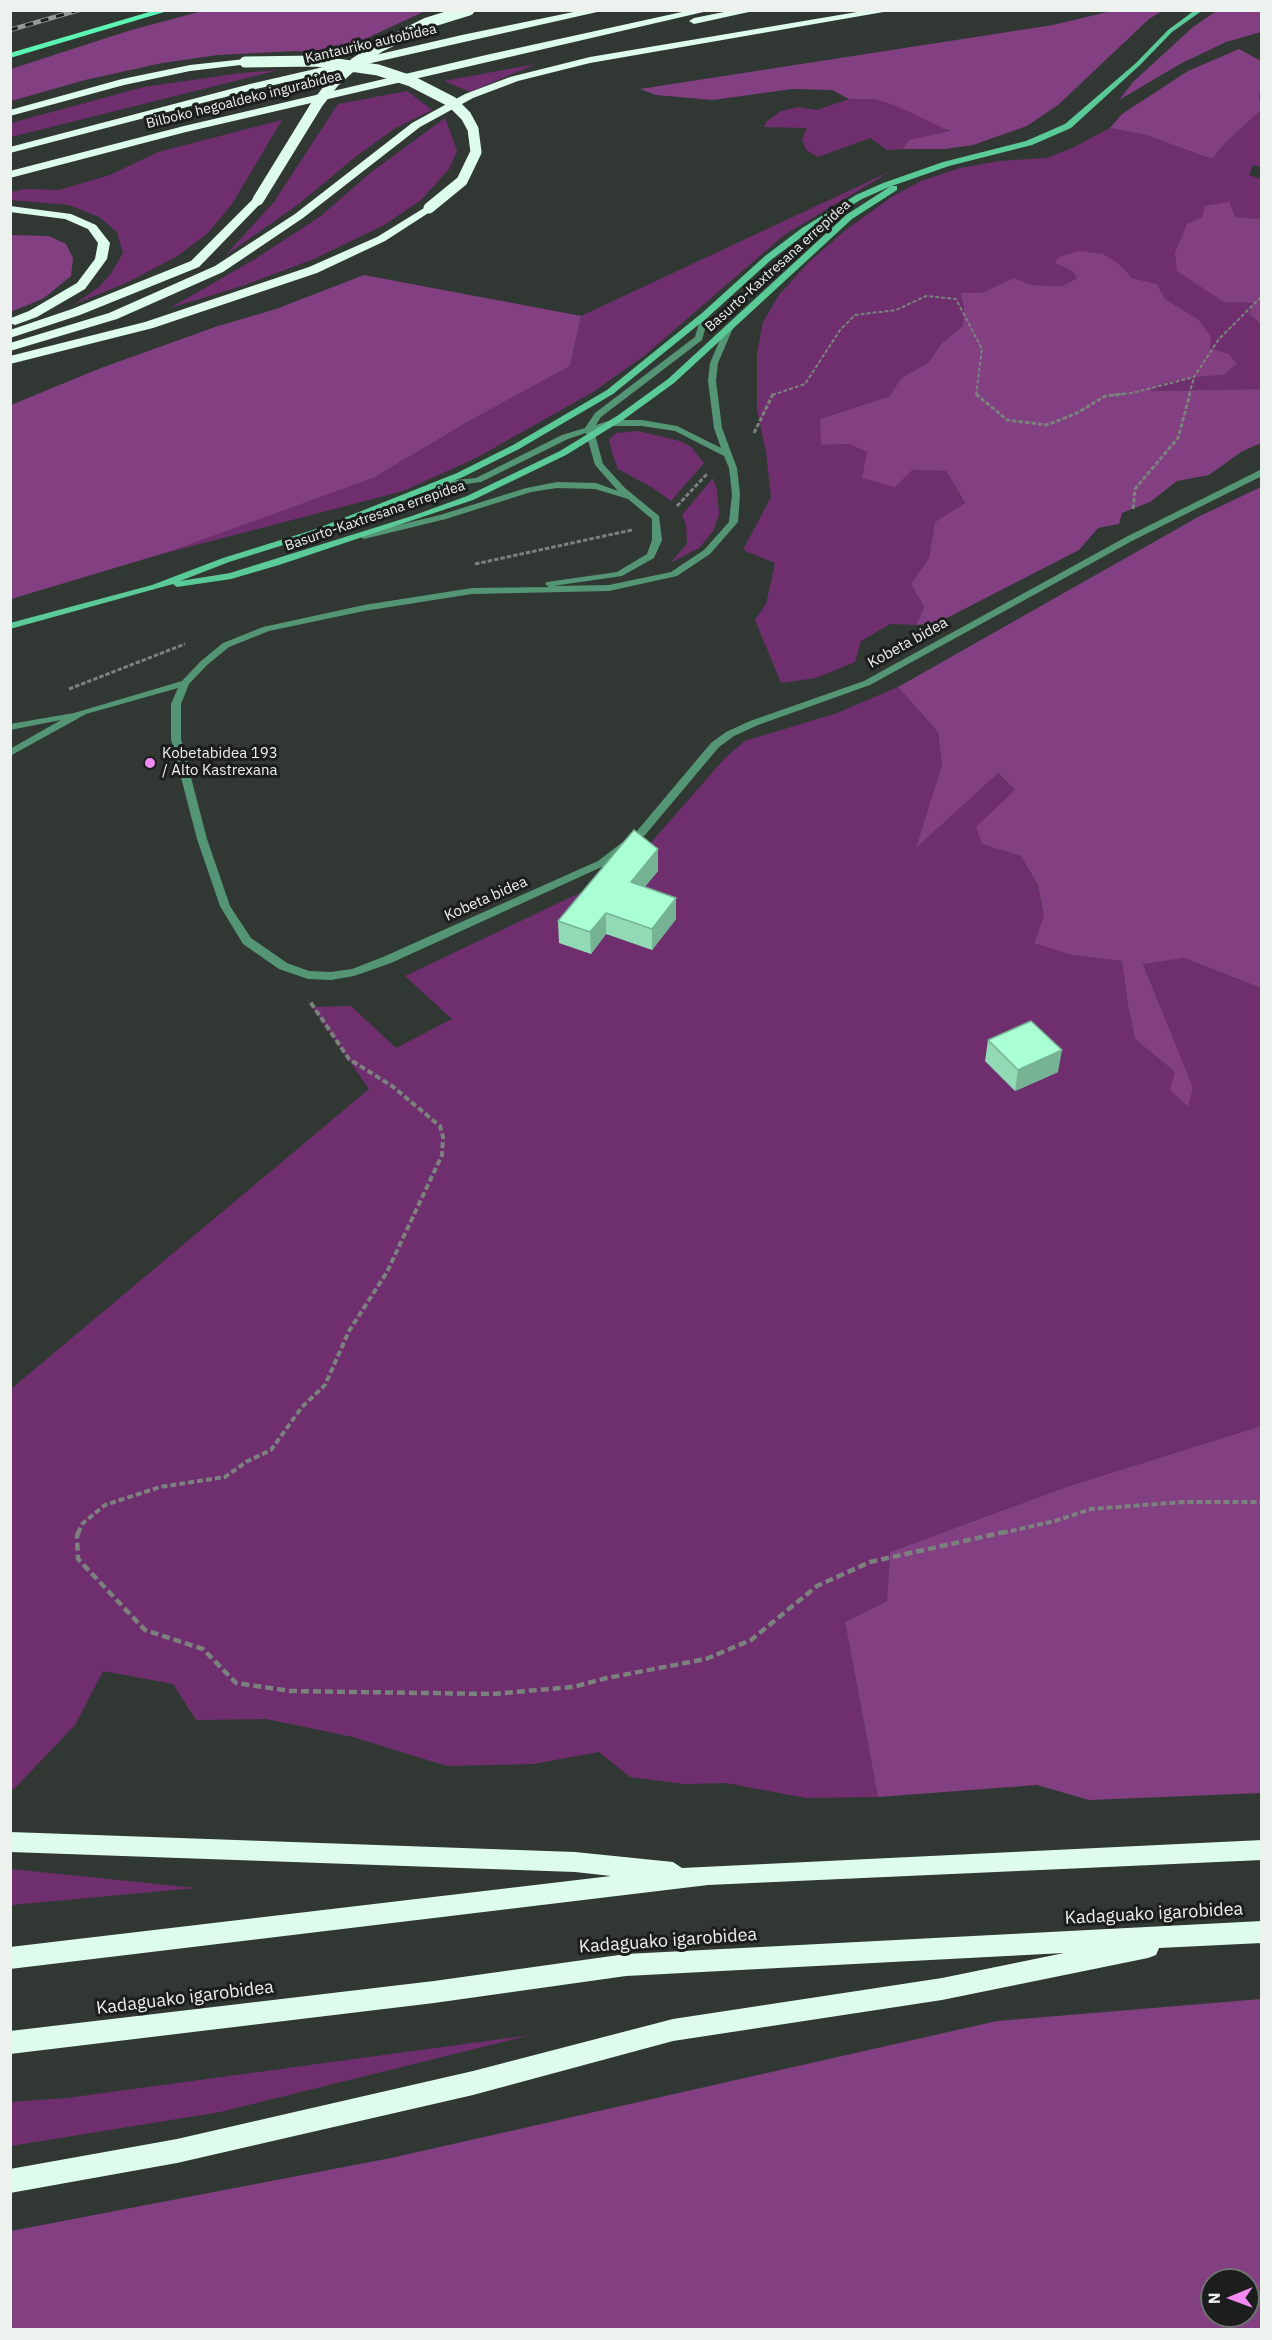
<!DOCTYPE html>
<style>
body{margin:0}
#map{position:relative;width:1272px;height:2340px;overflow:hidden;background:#313834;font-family:"IBM Plex Sans",sans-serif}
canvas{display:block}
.frame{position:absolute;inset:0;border:12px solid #eef2ef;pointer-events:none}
.north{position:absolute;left:1200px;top:2268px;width:60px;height:60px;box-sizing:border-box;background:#1b1e1c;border:2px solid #6f7370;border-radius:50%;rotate:269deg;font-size:16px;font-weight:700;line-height:24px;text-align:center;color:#eef2ef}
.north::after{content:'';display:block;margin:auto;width:21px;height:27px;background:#f38af2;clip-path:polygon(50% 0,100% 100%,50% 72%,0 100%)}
</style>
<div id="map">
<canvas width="1272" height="2340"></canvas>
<div class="frame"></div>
<div class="north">N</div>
</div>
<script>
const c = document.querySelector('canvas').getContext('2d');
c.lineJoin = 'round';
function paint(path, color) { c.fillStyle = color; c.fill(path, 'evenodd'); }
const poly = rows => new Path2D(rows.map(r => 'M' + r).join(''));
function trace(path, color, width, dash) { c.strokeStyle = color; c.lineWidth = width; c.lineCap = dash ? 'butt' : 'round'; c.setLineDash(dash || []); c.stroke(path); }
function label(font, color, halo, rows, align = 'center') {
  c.font = font + ' "IBM Plex Sans",sans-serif'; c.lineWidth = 6; c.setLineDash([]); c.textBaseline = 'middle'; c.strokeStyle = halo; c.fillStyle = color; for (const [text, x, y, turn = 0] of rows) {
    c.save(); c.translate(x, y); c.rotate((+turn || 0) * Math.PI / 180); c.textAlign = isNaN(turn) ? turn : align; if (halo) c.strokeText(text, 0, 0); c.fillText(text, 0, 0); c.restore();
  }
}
const green = poly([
 [536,64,470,92,444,81],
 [279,70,11,137,11,123,144,87,241,73],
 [407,91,432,110,394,129,354,158,300,203,225,256,274,202,338,104],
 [849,99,874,99,894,105,925,116,950,132,909,140,902,149,887,150,870,138,818,157,806,150,802,139,807,128,764,127,767,121,781,111,799,107,817,110],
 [1261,110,1261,167,1253,165,1249,175,1261,179,1261,222,1260,219,1235,217,1224,302,1253,303,1249,314,1261,324,1261,389,1149,391,1164,383,1196,377,1223,375,1228,354,1209,348,1199,320,1165,299,1157,284,1132,278,1120,265,1055,263,1072,271,1077,278,1063,286,1032,285,1014,278,981,293,960,293,964,306,963,326,941,344,928,363,901,378,890,396,820,419,822,445,850,444,912,470,946,471,965,504,935,522,929,558,911,584,924,607,916,625,890,624,861,641,855,662,816,678,781,683,755,620,766,604,775,563,743,550,771,497,766,452,757,410,757,352,763,322,779,295,809,262,847,229,893,196,921,181,960,168,999,161,1047,158,1074,147,1110,128,1146,135,1212,159,1227,141],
 [445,118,457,151,449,169,421,200,384,225,314,259,239,287,170,308,255,259,321,216,370,173],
 [282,120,232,204,208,233,176,257,126,283,75,304,99,287,112,272,123,253,117,232,99,217,69,205,11,200,11,192,25,189,59,190,110,175,158,152],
 [891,171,784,235,645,355,593,392,476,458,403,491,154,556,373,478,469,421,570,366,581,316],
 [638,431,680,441,691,447,704,463,671,501,653,488,618,469,613,456,609,439,617,433],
 [713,478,717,490,719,515,713,531,699,548,670,563,687,544,686,524,682,515],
 [898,687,938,732,942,765,917,847,997,773,1015,790,983,844,1021,856,1038,887,1044,916,1072,955,1122,961,1128,1005,1135,1039,1175,1072,1187,1107,1166,1022,1143,963,1184,958,1261,988,1261,1426,1066,1487,890,1552,887,1601,845,1622,878,1797,806,1798,726,1783,684,1784,630,1777,599,1752,533,1764,447,1766,353,1737,266,1719,196,1720,173,1684,103,1671,75,1725,14,1789,11,1789,11,1389,369,1089,312,1007,351,1006,396,1048,452,1019,405,976,609,879,641,854,725,758,745,741,837,713],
 [11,1869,196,1888,11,1905],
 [531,2035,220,2112,11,2146,11,2102,67,2098]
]);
const forest = poly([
 [1116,10,1162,11,1149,19,1058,105,1027,126,973,145,945,149,902,149,909,140,950,131,894,105,874,99,849,99,832,90,792,89,713,100,656,95,640,89,1053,25],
 [1218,10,1261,11,1261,32,1226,42,1180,64,1119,100,1133,82,1193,27],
 [202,11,202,10,425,11,365,39,342,55,294,51,218,55,162,63,85,80,11,101,11,69,128,31],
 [1239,49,1261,61,1261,94,1259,95,1261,110,1227,141,1212,159,1146,135,1110,128,1122,114,1188,71],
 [1229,202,1235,217,1260,219,1261,222,1261,324,1249,314,1253,303,1224,302,1177,271,1175,253,1187,224,1202,217,1205,206],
 [11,235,49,236,66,244,73,258,71,276,44,298,11,312],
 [1079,251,1103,254,1120,265,1132,278,1157,284,1165,299,1199,320,1211,337,1210,348,1228,354,1237,364,1223,375,1196,377,1164,383,1150,391,1261,389,1261,443,1241,452,1209,475,1177,481,1150,502,1122,513,1119,524,1098,528,1079,550,937,623,916,625,924,607,911,584,929,558,935,522,965,503,946,471,912,470,895,487,862,478,867,452,850,444,821,445,820,419,890,396,901,378,928,363,941,344,963,326,964,306,960,293,981,293,1014,278,1032,285,1063,286,1077,278,1072,271,1055,263,1059,257],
 [364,275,581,316,570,366,469,421,373,478,168,552,11,599,11,405,101,368,215,327,276,309],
 [1261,487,1261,988,1184,958,1143,964,1193,1088,1188,1107,1170,1090,1175,1072,1135,1039,1128,1005,1122,961,1072,955,1034,943,1044,916,1038,886,1021,856,982,844,976,827,1015,790,998,773,916,848,942,765,938,732,898,687,1198,517],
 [1261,1426,1261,1793,1089,1800,1037,1785,878,1797,845,1622,887,1601,890,1552,1066,1487],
 [1261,1999,1261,2329,11,2329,11,2231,391,2158,997,2021],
 [1212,2280,1248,2280,1248,2316,1212,2316]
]);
const pathFar3 = poly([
 [772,395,805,384,840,330,855,315,896,310,926,296,956,299,982,349,976,395],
 [1111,395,1132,393,1194,377,1219,339,1262,296],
 [1189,395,1194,378]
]);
const pathFar2 = poly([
 [976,394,1007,420,1047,425,1077,413,1105,396,1124,394],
 [754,433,773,394],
 [677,506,707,474],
 [1133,509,1135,489,1178,438,1190,394],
 [475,564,632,530],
 [69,689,185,644]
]);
const pathFar1 = poly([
 [78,1533,83,1523,105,1505,160,1487,225,1477,246,1462,271,1450,302,1407,325,1385,349,1331,387,1272,442,1155,443,1137,440,1126,392,1086,349,1059,309,1000],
 [1002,1533,1055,1521,1091,1509,1184,1502,1262,1502]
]);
const path = poly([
 [79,1531,77,1536,78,1559,145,1630,203,1649,236,1683,290,1691,492,1694,573,1687,607,1678,706,1659,751,1640,817,1586,870,1562,1009,1531]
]);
const street = poly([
 [702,313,709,315,702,340,601,417,596,425,611,420,642,420,677,426,721,448,714,428,708,381,710,363,725,328,732,326,733,328,718,363,716,381,722,428,737,468,740,494,738,522,710,554,677,576,609,591,472,594,364,611,269,631,229,647,207,665,189,684,181,704,181,739,207,839,230,906,251,938,287,963,309,971,331,972,352,969,383,957,598,861,637,831,711,743,726,732,750,721,864,681,1126,537,1262,469,1262,476,1132,541,870,685,758,725,734,736,719,747,645,835,606,865,391,963,354,976,331,980,308,979,279,969,243,944,220,906,197,839,171,739,171,704,178,688,86,714,10,756,10,749,61,720,10,730,10,724,74,713,182,681,201,661,223,643,263,627,364,605,472,588,549,587,545,584,547,582,617,572,647,554,652,540,652,519,628,499,595,489,557,488,531,492,446,519,364,539,359,536,361,534,440,515,526,488,557,482,596,483,618,491,595,465,586,433,568,439,481,482,435,488,431,485,435,482,476,478,562,435,585,428,595,413,695,337,702,313],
 [612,426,642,426,675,431,724,456,729,468,732,494,729,522,704,550,671,572,609,585,553,586,622,576,654,558,662,540,659,516,625,488,603,464,594,431,612,426]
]);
const secondary = poly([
 [1195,10,1203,10,1172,32,1140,65,1071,128,1032,145,949,166,889,187,862,199,808,232,771,260,708,317,613,394,519,449,463,477,322,533,229,562,180,581,230,573,412,516,467,496,560,451,617,416,668,379,846,215,891,186,897,186,897,190,852,219,674,383,623,420,566,455,473,500,279,565,231,579,177,587,173,584,10,629,10,623,152,585,223,558,316,529,457,473,513,445,607,390,702,313,765,256,802,228,856,195,883,183,943,162,1026,141,1065,124,1136,63,1168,30,1195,10]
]);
const primary = poly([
 [156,10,171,10,10,58,10,53,156,10]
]);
const highway = poly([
 [583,10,606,10,256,89,10,153,10,147,250,84,462,35,583,10],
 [691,10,712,10,186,132,10,178,10,171,184,126,486,55,691,10],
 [734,10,758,10,694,24,689,21,694,18,734,10],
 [869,10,895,10,590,63,518,81,473,98,420,127,303,218,223,272,117,319,10,351,10,343,109,313,215,266,295,214,412,123,465,94,510,77,590,57,869,10],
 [245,59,249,60,249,64,190,71,124,85,10,116,10,110,122,79,190,65,245,59],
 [258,197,264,200,262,202,199,267,80,315,10,338,10,330,72,309,191,261,254,198,258,197],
 [429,205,435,208,433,210,385,241,317,273,153,328,10,364,10,356,145,322,309,267,377,237,429,205],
 [10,206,71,214,96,225,110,243,107,259,85,289,37,317,15,325,10,323,11,318,29,311,77,283,95,259,98,243,88,229,65,219,10,212,10,206],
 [10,1832,575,1852,673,1862,682,1868,1262,1840,1262,1860,708,1885,10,1969,10,1947,611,1876,575,1872,10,1852,10,1832],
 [1262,1921,1262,1943,1159,1948,1156,1955,1148,1958,942,2000,673,2041,473,2095,177,2163,10,2193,10,2169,177,2139,473,2071,673,2019,942,1978,1064,1953,626,1976,434,2003,10,2054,10,2031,434,1981,626,1954,1262,1921]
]);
const rail = poly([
 [10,30,79,10]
]);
const highwayBridge = poly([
 [245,62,316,61,378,70,411,81,452,102,466,116,473,129,476,152,462,181,429,208],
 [258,200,317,104,334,82,355,63,381,46,427,23,469,10]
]);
const wall = poly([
 [658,871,644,887,676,898,676,919,652,950,606,934,591,954,559,943,558,921],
 [988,1040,1058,1072,1015,1091,985,1061]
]);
const shadedWall = poly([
 [658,849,658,871,631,904,631,882],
 [676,898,676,919,652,950,652,929],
 [606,913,606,934,591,954,590,932],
 [1062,1050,1058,1072,1015,1091,1018,1070]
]);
const building = poly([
 [634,830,658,849,631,882,676,898,652,929,606,913,590,932,558,921,634,830],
 [1031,1021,1062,1050,1018,1070,988,1040,1031,1021]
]);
const markers = [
 [150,763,6,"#f38af2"]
];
const farStreetnames = [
 ["Kantauriko autobidea",371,44,-13],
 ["Bilboko hegoaldeko ingurabidea",244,100,-14],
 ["Basurto-Kaxtresana errepidea",778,266,-42],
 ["Basurto-Kaxtresana errepidea",375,516,-19]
];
const streetNames = [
 ["Kobeta bidea",908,643,-29],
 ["Kobeta bidea",486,899,-24]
];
const poiNames = [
 ["Kobetabidea 193",162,754],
 ["/ Alto Kastrexana",162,771]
];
const nearStreetnames = [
 ["Kadaguako igarobidea",1154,1914,-3],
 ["Kadaguako igarobidea",668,1941,-4],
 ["Kadaguako igarobidea",185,1998,-7]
];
paint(green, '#6f2f6f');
paint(forest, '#824082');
trace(pathFar3, '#7b817d', 2, [4, 2]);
trace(pathFar2, '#7b817d', 3, [4.5, 2]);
trace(pathFar1, '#7b817d', 4, [6, 3]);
trace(path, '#7b817d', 4.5, [8, 4]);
paint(street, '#539575');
paint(secondary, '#5aca98');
paint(primary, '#5cf4b3');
paint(highway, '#defceb');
trace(rail, '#959b97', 4.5);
trace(rail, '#1b1e1c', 3, [8]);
trace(highwayBridge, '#defceb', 11);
paint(wall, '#91dab5');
paint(shadedWall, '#76b294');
paint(building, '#a9fed3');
trace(building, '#76b294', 1.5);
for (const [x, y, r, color] of markers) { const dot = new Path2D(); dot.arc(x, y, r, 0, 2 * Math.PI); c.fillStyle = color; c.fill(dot); trace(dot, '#1b1e1c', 2); }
label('14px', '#eef2ef', '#1b1e1c', farStreetnames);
label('15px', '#eef2ef', '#1b1e1c', streetNames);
label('15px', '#eef2ef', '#1b1e1c', poiNames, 'left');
label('18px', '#eef2ef', '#1b1e1c', nearStreetnames);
</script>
